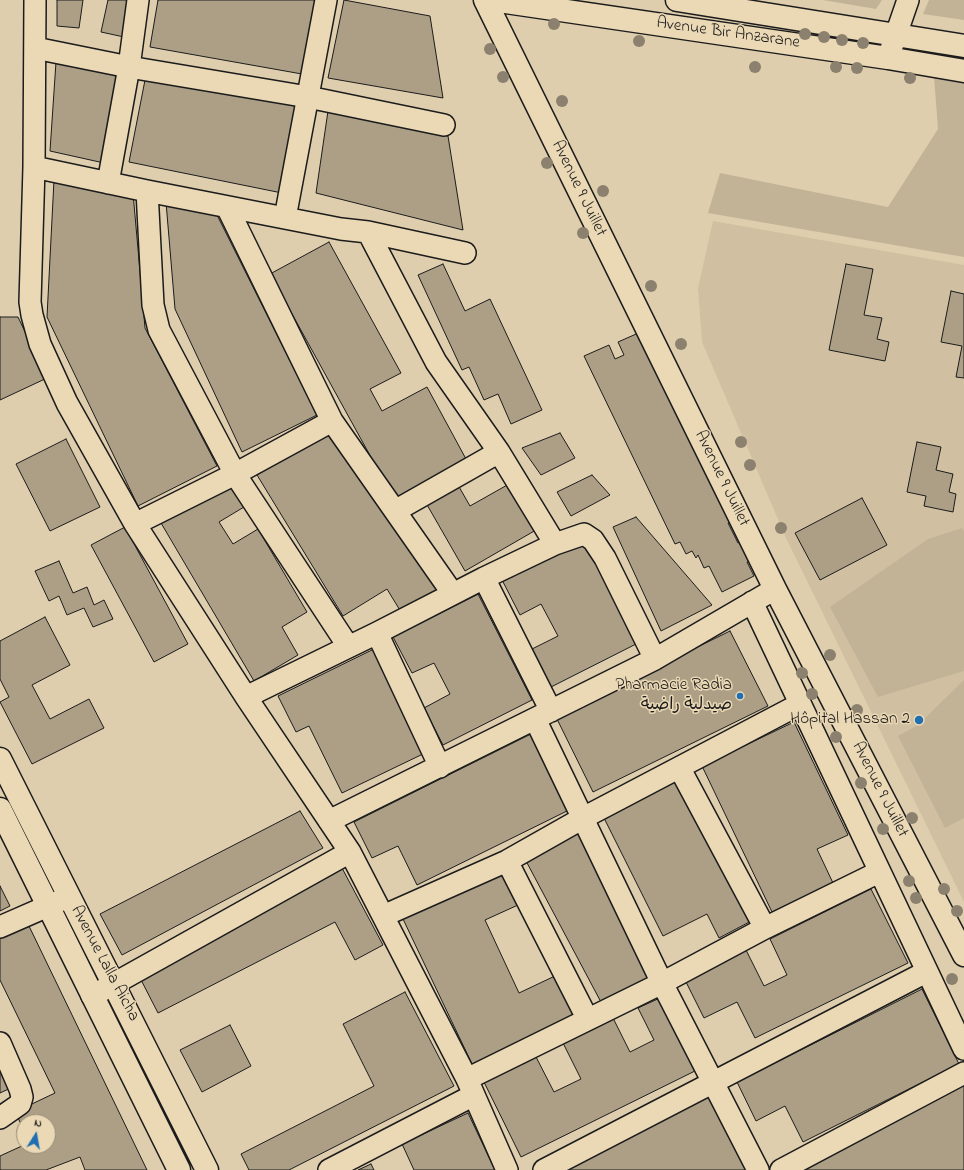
<!DOCTYPE html>
<meta charset="utf-8">
<style>
body{margin:0}
#map{position:relative;width:964px;height:1170px;overflow:hidden;background:#dfcead;font-family:"Indie Flower",sans-serif}
canvas{display:block}
.north{position:absolute;left:16px;top:1114px;width:40px;height:40px;box-sizing:border-box;background:#ebd9b6;border:1px solid #988d78;border-radius:50%;rotate:11deg;font-size:11px;font-weight:700;line-height:16px;text-align:center;color:#1c1c1c}
.north::after{content:'';display:block;margin:auto;width:14px;height:18px;background:#1f6fb2;clip-path:polygon(50% 0,100% 100%,50% 72%,0 100%)}
</style>
<div id="map">
<canvas width="964" height="1170"></canvas>
<div class="north">N</div>
</div>
<script>
const c = document.querySelector('canvas').getContext('2d');
c.lineJoin = 'round';
function paint(path, color) { c.fillStyle = color; c.fill(path, 'evenodd'); }
const poly = rows => new Path2D(rows.map(r => 'M' + r).join(''));
function trace(path, color, width, dash) { c.strokeStyle = color; c.lineWidth = width; c.lineCap = dash ? 'butt' : 'round'; c.setLineDash(dash || []); c.stroke(path); }
function label(font, color, halo, rows, align = 'center') {
  c.font = font + ' "Indie Flower","Playpen Sans Arabic",sans-serif'; c.lineWidth = 3; c.setLineDash([]); c.textBaseline = 'middle'; c.strokeStyle = halo; c.fillStyle = color; for (const [text, x, y, turn = 0] of rows) {
    c.save(); c.translate(x, y); c.rotate((+turn || 0) * Math.PI / 180); c.textAlign = isNaN(turn) ? turn : align; if (halo) c.strokeText(text, 0, 0); c.fillText(text, 0, 0); c.restore();
  }
}
const built = poly([
 [713,221,964,265,964,902,786,538,702,342,698,288]
]);
const green = poly([
 [823,0,882,0,876,9],
 [929,0,964,0,964,20,923,14],
 [934,76,964,82,964,257,708,213,720,173,888,207,938,129],
 [962,528,964,531,964,671,878,697,830,607,928,539],
 [964,680,964,818,945,828,898,736,918,725]
]);
const building = poly([
 [57,0,83,0,79,28,57,26,57,0],
 [108,0,130,0,124,37,101,32,108,0],
 [158,0,315,0,302,74,150,47,158,0],
 [344,0,430,16,443,98,328,78,344,0],
 [56,62,118,75,104,163,50,151,56,62],
 [146,75,299,106,282,193,129,162,146,75],
 [328,111,448,136,463,230,316,193,328,111],
 [54,180,133,193,145,328,217,466,138,506,47,317,54,180],
 [166,202,213,207,317,415,242,452,175,309,166,202],
 [329,242,401,373,370,389,382,411,427,387,466,459,394,499,270,274,329,242],
 [443,264,465,311,490,299,542,410,511,424,498,394,484,400,469,367,462,370,418,275,443,264],
 [846,264,873,269,864,315,882,318,877,339,889,342,885,361,829,350,846,264],
 [951,291,964,294,964,378,956,377,962,346,941,342,951,291],
 [0,317,18,317,47,378,0,400,0,317],
 [643,331,735,520,728,523,738,543,742,541,752,560,747,562,754,576,722,592,709,566,704,568,698,555,696,558,692,551,686,554,680,542,675,544,584,356,609,345,615,359,624,355,618,342,643,331],
 [560,433,575,458,541,475,522,448,560,433],
 [327,434,440,588,401,612,387,589,343,616,257,475,327,434],
 [66,439,100,507,50,531,16,464,66,439],
 [917,442,941,447,936,470,953,474,949,492,956,494,953,512,924,506,926,496,907,492,917,442],
 [592,475,610,495,571,516,557,492,592,475],
 [230,482,244,507,219,522,233,544,258,529,307,612,282,627,298,655,254,681,161,523,230,482],
 [509,484,536,530,465,571,426,503,458,485,470,506,509,484],
 [862,498,887,545,820,580,795,533,862,498],
 [636,517,712,605,661,631,613,527,636,517],
 [125,527,188,644,154,662,91,545,125,527],
 [586,536,640,642,551,687,532,649,558,636,541,604,520,615,501,578,586,536],
 [59,561,73,593,87,587,94,605,104,600,113,619,93,627,84,608,67,615,59,596,49,601,35,571,59,561],
 [478,594,532,700,443,745,424,708,450,694,434,663,412,673,393,637,478,594],
 [45,617,70,665,32,685,50,719,89,699,104,728,32,764,0,702,9,697,0,679,0,641,45,617],
 [730,631,768,706,593,792,556,717,730,631],
 [374,649,425,753,342,793,309,726,296,732,278,696,374,649],
 [794,722,848,835,817,849,833,883,772,912,702,766,794,722],
 [533,733,571,809,417,885,398,846,372,858,354,822,533,733],
 [682,777,753,920,719,938,707,914,663,936,603,816,682,777],
 [300,811,323,848,122,955,100,914,300,811],
 [581,832,657,975,602,1004,526,861,581,832],
 [342,868,383,945,355,960,335,922,158,1013,138,974,342,868],
 [503,873,518,905,485,920,519,993,557,975,575,1015,472,1064,403,919,503,873],
 [0,886,10,906,0,911,0,886],
 [871,889,908,963,755,1038,737,1002,704,1018,684,978,745,948,764,986,787,975,770,939,871,889],
 [28,924,147,1170,85,1170,80,1157,46,1170,0,1170,0,1156,24,1145,48,1146,48,1122,24,1122,24,1130,15,1112,55,1093,0,980,0,937,28,924],
 [922,989,959,1064,803,1142,785,1106,756,1121,737,1082,922,989],
 [405,992,454,1086,289,1170,249,1170,241,1154,374,1086,343,1024,405,992],
 [662,997,699,1069,521,1157,482,1078,534,1053,554,1092,581,1079,563,1043,613,1018,630,1052,654,1040,638,1008,662,997],
 [230,1025,251,1066,202,1092,180,1050,230,1025],
 [0,1053,15,1086,0,1093,0,1053],
 [964,1083,964,1170,790,1170,964,1083],
 [713,1094,750,1170,560,1170,713,1094],
 [468,1113,495,1170,414,1170,402,1144,468,1113],
 [371,1164,374,1170,358,1170,371,1164]
]);
const street = poly([
 [35,0,34,167,30,302,32,315,40,344,67,403,135,524,246,697,350,852,467,1079,507,1170],
 [35,48,129,67,308,97,444,125],
 [888,58,908,0],
 [34,167,147,191,341,229,368,232,465,253],
 [108,183,129,67,138,0],
 [147,191,153,305,159,330,235,474,348,646],
 [227,207,332,421,453,594],
 [285,218,326,0],
 [368,232,436,362,499,452,555,544],
 [395,511,499,452],
 [135,524,235,474,332,421],
 [484,578,551,711],
 [752,602,964,1049],
 [377,633,440,767],
 [246,697,377,633,484,578,555,544,584,534,593,540,605,558,655,659],
 [535,719,662,983,758,1170],
 [680,769,765,928],
 [329,821,655,659,775,589],
 [507,861,587,1018],
 [383,916,507,861,583,818,800,704],
 [0,927,64,899],
 [92,996,350,852],
 [0,1043,20,1089,22,1097,20,1104,0,1118],
 [467,1079,662,983,765,928,879,872],
 [329,1170,474,1095],
 [544,1170,926,972],
 [781,1170,964,1073]
]);
const secondary = poly([
 [485,0,775,589,964,955],
 [492,0,888,58,964,71],
 [677,0,964,46],
 [0,759,207,1170],
 [0,809,179,1170]
]);
const trees = [
 [554,24],
 [805,34],
 [824,37],
 [842,40],
 [639,41],
 [863,43],
 [490,49],
 [755,67],
 [836,67],
 [857,68],
 [503,77],
 [910,78],
 [562,101],
 [547,163],
 [603,191],
 [583,233],
 [651,286],
 [681,344],
 [741,442],
 [750,465],
 [781,528],
 [830,655],
 [802,673],
 [812,694],
 [857,710],
 [836,737],
 [861,783],
 [912,818],
 [883,829],
 [909,881],
 [944,889],
 [916,898],
 [957,911],
 [952,979]
];
const markers = [
 [740,696,4,"#1f6fb2"],
 [919,720,5,"#1f6fb2"]
];
const streetNames = [
 ["Avenue Bir Anzarane",728,34,8],
 ["Avenue 9 Juillet",578,189,64],
 ["Avenue 9 Juillet",721,479,64],
 ["Avenue 9 Juillet",879,790,63],
 ["Avenue Lalla Aicha",104,964,62]
];
const poiNames = [
 ["Pharmacie Radia",732,686],
 ["صيدلية راضية",732,706],
 ["Hôpital Hassan 2",910,720]
];
paint(built, '#d0c0a1');
paint(green, '#c2b397');
paint(building, '#ac9f86');
trace(building, '#1c1c1c', 1);
trace(street, '#1c1c1c', 24);
trace(secondary, '#1c1c1c', 25);
trace(street, '#ebd9b6', 21);
trace(secondary, '#ebd9b6', 22);
c.fillStyle = '#8b816e';
for (const [x, y] of trees) { c.beginPath(); c.arc(x, y, 6, 0, 2 * Math.PI); c.fill(); }
for (const [x, y, r, color] of markers) { const dot = new Path2D(); dot.arc(x, y, r, 0, 2 * Math.PI); c.fillStyle = color; c.fill(dot); trace(dot, '#ebd9b6', 1.5); }
label('17px', '#1c1c1c', '#ebd9b6', streetNames);
label('17px', '#1c1c1c', '#ebd9b6', poiNames, 'right');
</script>
